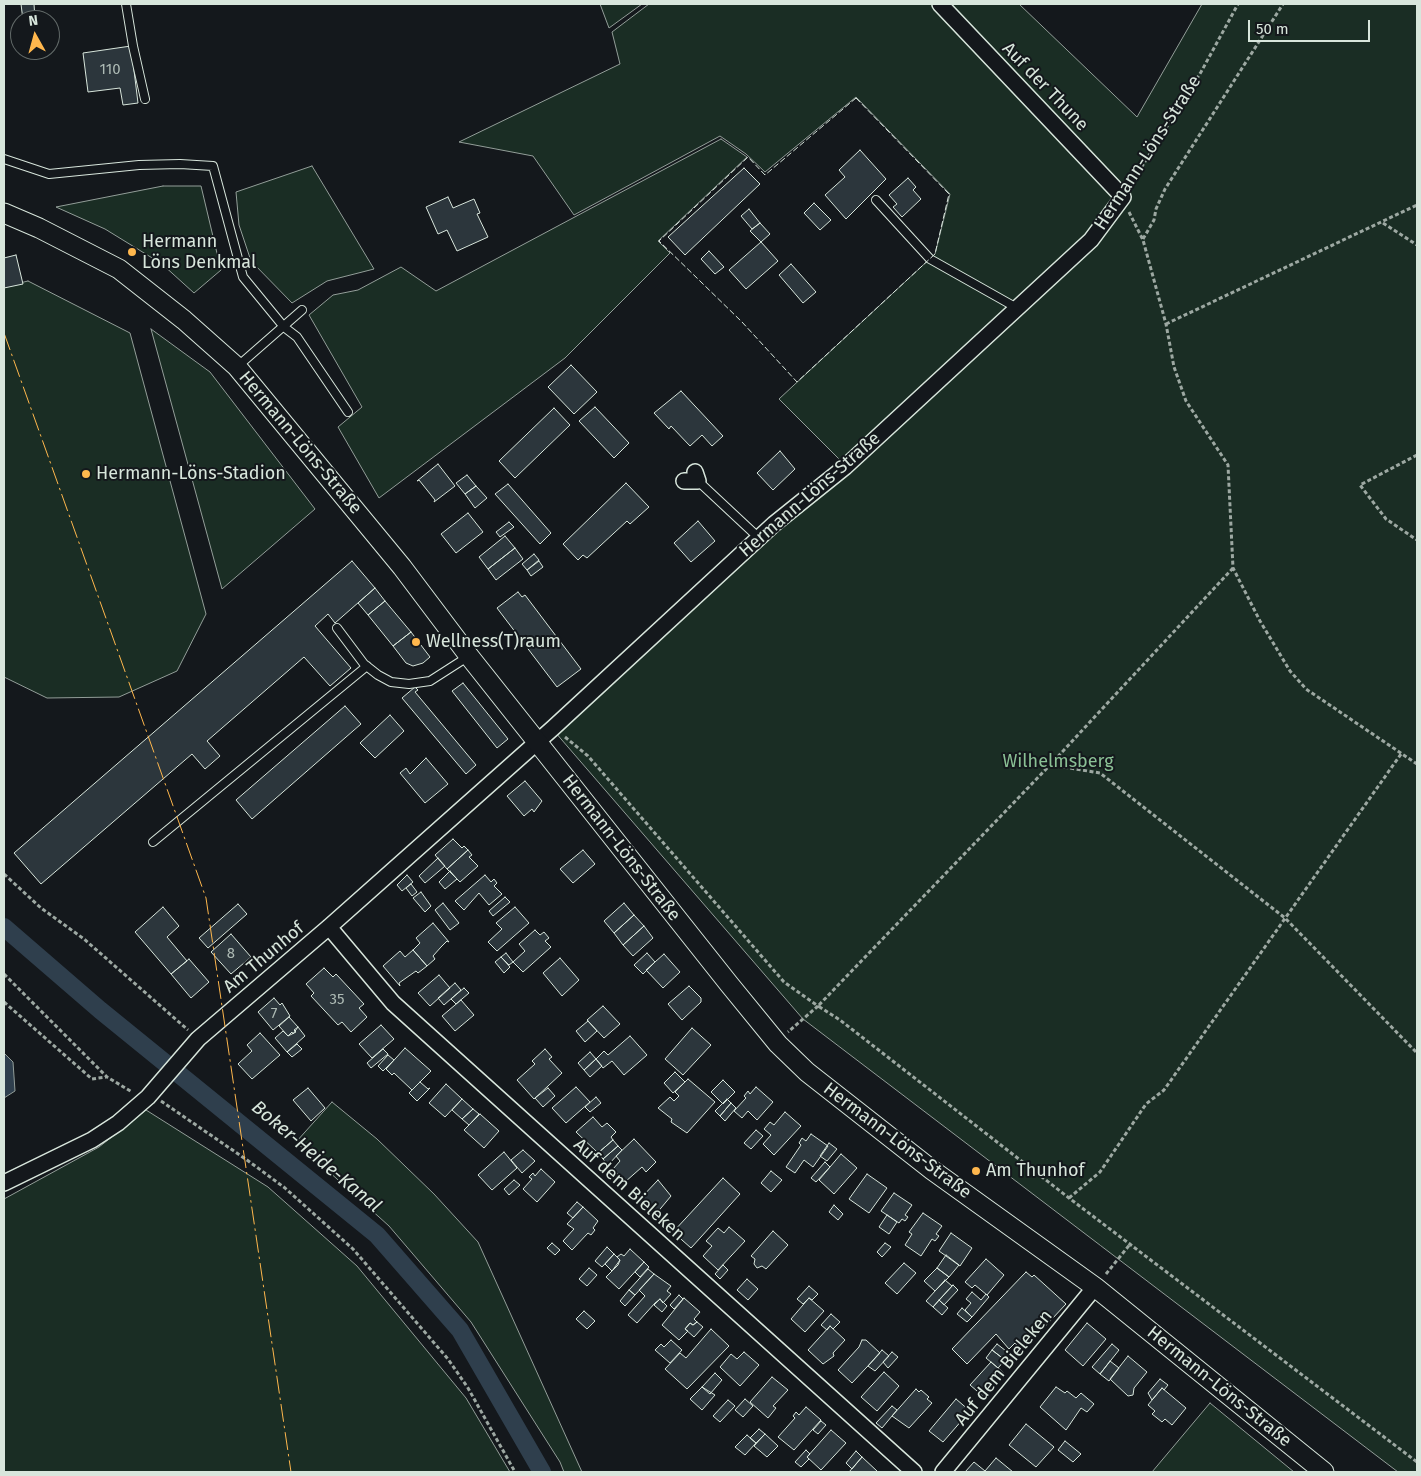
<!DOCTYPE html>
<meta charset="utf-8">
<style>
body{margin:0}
#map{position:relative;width:1421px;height:1476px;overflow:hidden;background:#14181c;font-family:"Fira Sans",sans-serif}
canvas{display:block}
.frame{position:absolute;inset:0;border:5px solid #d8e6dc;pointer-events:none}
.north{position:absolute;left:10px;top:10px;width:50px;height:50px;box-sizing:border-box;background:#14181c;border:1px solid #626a69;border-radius:50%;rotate:353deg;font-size:14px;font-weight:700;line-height:20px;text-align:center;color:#d8e6dc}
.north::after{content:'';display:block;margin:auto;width:18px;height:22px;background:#ffb74d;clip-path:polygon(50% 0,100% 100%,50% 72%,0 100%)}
.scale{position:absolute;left:1248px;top:20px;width:122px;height:22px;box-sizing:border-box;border:2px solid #d8e6dc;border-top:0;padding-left:6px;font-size:15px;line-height:18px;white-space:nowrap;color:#d8e6dc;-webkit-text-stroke:4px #14181c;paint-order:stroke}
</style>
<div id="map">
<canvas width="1421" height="1476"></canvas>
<div class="frame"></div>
<div class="north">N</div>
<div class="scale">50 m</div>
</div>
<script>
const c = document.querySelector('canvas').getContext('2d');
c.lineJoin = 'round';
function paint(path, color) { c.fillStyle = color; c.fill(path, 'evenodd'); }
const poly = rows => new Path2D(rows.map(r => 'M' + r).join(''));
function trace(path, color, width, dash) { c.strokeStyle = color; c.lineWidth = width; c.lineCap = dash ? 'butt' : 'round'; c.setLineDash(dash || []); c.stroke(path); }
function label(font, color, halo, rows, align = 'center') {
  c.font = font + ' "Fira Sans",sans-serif'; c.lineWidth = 4; c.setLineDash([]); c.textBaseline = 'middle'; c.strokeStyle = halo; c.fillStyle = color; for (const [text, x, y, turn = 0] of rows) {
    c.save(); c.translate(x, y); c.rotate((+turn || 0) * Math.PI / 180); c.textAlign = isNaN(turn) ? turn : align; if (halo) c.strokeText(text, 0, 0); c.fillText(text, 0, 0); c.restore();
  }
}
const green = poly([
 [600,4,642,4,609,28,600,4],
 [649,4,1019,4,1137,117,1202,4,1417,4,1417,1472,1398,1472,803,1019,555,732,848,468,779,399,935,254,950,194,856,97,765,172,746,154,720,136,574,215,533,156,459,142,620,64,612,32,649,4],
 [721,139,747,157,658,241,670,253,565,358,379,498,338,427,362,407,309,315,333,295,358,290,401,267,436,291,721,139],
 [312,166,374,269,327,281,292,303,251,261,239,225,236,192,312,166],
 [163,186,201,186,221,270,194,293,162,264,105,229,56,207,163,186],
 [28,281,130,333,206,614,177,671,119,697,47,698,4,677,4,287,28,281],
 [151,329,210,372,315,509,222,589,151,329],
 [332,1102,377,1139,434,1194,478,1242,582,1472,564,1472,560,1462,471,1322,389,1226,296,1142,332,1102],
 [146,1110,268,1187,357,1266,466,1398,510,1472,4,1472,4,1199,99,1147,146,1110],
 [1210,1403,1294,1472,1152,1472,1210,1403]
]);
const water = poly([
 [4,1053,13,1062,15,1091,4,1098,4,1053]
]);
const canal = poly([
 [4,927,100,1010,377,1235,460,1330,542,1472]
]);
const building = poly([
 [21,4,34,4,35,19,23,20,21,4],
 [131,46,138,103,123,105,120,88,88,92,83,53,131,46],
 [860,150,886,179,846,219,825,195,845,177,839,170,860,150],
 [744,168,760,184,685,255,668,237,744,168],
 [908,178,916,187,913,190,921,199,902,217,893,207,897,204,889,195,908,178],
 [448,197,453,208,474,199,480,213,477,214,488,237,457,251,447,230,438,234,426,207,448,197],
 [814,203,831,220,820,230,804,213,814,203],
 [749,209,760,223,752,229,741,216,749,209],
 [760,223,770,234,761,242,750,231,760,223],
 [761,242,778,261,746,289,729,270,761,242],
 [709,251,724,267,715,274,701,259,709,251],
 [16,255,23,284,4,288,4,258,16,255],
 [791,264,816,292,803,303,779,275,791,264],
 [571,365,597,392,574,414,548,387,571,365],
 [681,391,723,436,712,446,702,435,690,446,671,426,669,429,654,413,681,391],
 [595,407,629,443,614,458,579,421,595,407],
 [554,408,570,425,515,478,499,461,554,408],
 [780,451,795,469,773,490,757,473,780,451],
 [438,464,455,486,434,502,435,500,419,480,417,481,438,464],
 [467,475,476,486,465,494,456,483,467,475],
 [626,483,649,507,630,524,627,521,587,558,583,555,578,560,563,544,626,483],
 [508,484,551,533,540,544,495,494,508,484],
 [476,486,487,498,475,508,465,494,476,486],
 [468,513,483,532,456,553,441,534,468,513],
 [698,521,715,541,691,562,674,543,698,521],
 [509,522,514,527,500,537,496,532,509,522],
 [505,536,515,548,488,569,479,557,505,536],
 [515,548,523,559,496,580,488,569,515,548],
 [534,554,539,560,527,570,522,564,534,554],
 [352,561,375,588,335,623,328,614,315,626,351,668,330,686,304,657,207,741,220,756,205,769,192,754,41,884,14,853,352,561],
 [539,561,543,567,531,576,527,570,539,561],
 [375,588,385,601,368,615,358,603,375,588],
 [518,592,522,597,525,595,581,669,557,687,497,608,518,592],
 [385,601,411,632,393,646,368,615,385,601],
 [411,632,430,657,423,663,413,666,406,663,393,646,411,632],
 [463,683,508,739,497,748,452,691,463,683],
 [415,687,418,690,415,692,476,765,466,774,402,698,415,687],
 [345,706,361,724,252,819,236,800,345,706],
 [390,715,404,731,375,758,360,743,390,715],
 [426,758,448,784,425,803,400,773,406,768,410,774,426,758],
 [525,781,542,801,534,812,532,809,524,816,507,796,525,781],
 [453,839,462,848,464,846,468,850,447,869,435,855,453,839],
 [468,850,472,855,469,857,478,866,460,882,447,869,468,850],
 [583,850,595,864,573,883,560,869,583,850],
 [438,858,445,866,425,883,419,876,438,858],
 [450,871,457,879,445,889,439,882,450,871],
 [407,875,413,882,402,891,397,885,407,875],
 [485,875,491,882,494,879,497,883,494,886,502,894,489,905,479,893,464,910,455,901,485,875],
 [411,884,417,892,412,896,406,888,411,884],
 [421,892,431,906,425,912,413,898,421,892],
 [505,897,510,902,493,916,489,911,505,897],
 [443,903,459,923,450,930,435,910,443,903],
 [624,903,634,915,614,933,604,921,624,903],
 [238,904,247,914,208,948,199,938,238,904],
 [163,907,179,926,167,937,187,961,171,974,135,932,163,907],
 [515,907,529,923,497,951,488,942,502,929,496,923,515,907],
 [634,915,644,926,623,945,614,933,634,915],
 [433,923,449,942,447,941,441,947,433,956,435,959,427,966,413,950,420,943,416,938,433,923],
 [644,926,653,938,633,956,623,945,644,926],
 [535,930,540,935,544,932,549,938,545,941,551,947,523,972,513,962,525,951,519,944,535,930],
 [231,934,251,957,231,974,211,952,231,934],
 [413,950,427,966,418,973,416,971,406,978,399,983,400,986,383,966,400,951,405,957,413,950],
 [506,953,513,962,509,965,501,957,506,953],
 [647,953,655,962,643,974,634,965,647,953],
 [664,954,680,972,663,988,646,970,664,954],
 [501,957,510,967,504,973,495,962,501,957],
 [560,958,579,980,562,996,543,973,560,958],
 [189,959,209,982,191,998,171,974,189,959],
 [324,968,333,977,336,974,364,1004,359,1008,367,1017,351,1032,342,1022,338,1025,311,996,314,993,306,984,324,968],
 [439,975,450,988,430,1006,418,993,439,975],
 [455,983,461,990,444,1005,438,998,455,983],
 [689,986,701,998,701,1002,682,1020,668,1004,689,986],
 [464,988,469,993,456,1004,451,999,464,988],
 [274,998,280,1005,282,1003,290,1016,273,1030,258,1012,274,998],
 [461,1000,474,1015,455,1031,442,1016,461,1000],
 [603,1006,620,1024,604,1038,587,1020,603,1006],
 [289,1017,298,1027,294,1030,296,1032,288,1036,279,1026,289,1017],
 [588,1021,597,1031,585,1042,576,1031,588,1021],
 [381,1025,394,1039,372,1058,359,1044,381,1025],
 [298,1027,305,1036,287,1052,275,1038,283,1031,288,1036,292,1032,293,1034,298,1027],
 [692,1028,711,1045,683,1075,665,1059,692,1028],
 [260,1033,280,1055,252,1079,238,1064,252,1051,247,1045,260,1033],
 [630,1036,647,1055,624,1075,612,1061,603,1068,596,1059,604,1051,608,1055,630,1036],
 [297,1044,302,1049,292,1057,287,1052,297,1044],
 [405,1048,431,1071,412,1090,394,1073,392,1075,386,1069,405,1048],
 [383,1049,388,1054,371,1068,367,1063,383,1049],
 [545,1049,552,1057,549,1059,562,1073,534,1099,517,1080,535,1064,532,1061,545,1049],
 [590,1052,596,1059,584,1070,578,1063,590,1052],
 [388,1055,394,1060,383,1071,378,1066,388,1055],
 [596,1059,602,1066,590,1077,584,1070,596,1059],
 [675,1072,685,1082,673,1093,664,1083,675,1072],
 [688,1079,715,1102,687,1133,671,1122,672,1119,658,1108,670,1097,674,1101,679,1096,675,1092,688,1079],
 [723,1080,735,1092,723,1104,711,1092,723,1080],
 [420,1082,428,1089,430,1088,417,1101,409,1093,420,1082],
 [446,1084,462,1099,445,1117,429,1103,446,1084],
 [576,1087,590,1102,566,1123,552,1108,576,1087],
 [756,1087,773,1102,757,1120,748,1111,742,1118,734,1111,746,1098,744,1096,748,1091,750,1094,756,1087],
 [308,1088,325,1108,311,1121,293,1100,308,1088],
 [548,1088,555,1096,543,1107,535,1098,548,1088],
 [596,1097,601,1103,590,1112,585,1107,596,1097],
 [462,1099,473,1109,462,1119,452,1110,462,1099],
 [727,1099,731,1103,720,1116,715,1111,727,1099],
 [731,1103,736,1108,725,1121,720,1116,731,1103],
 [473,1109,479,1114,469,1125,462,1119,473,1109],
 [785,1112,801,1126,774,1155,763,1144,771,1135,764,1129,770,1122,774,1125,785,1112],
 [480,1114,499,1131,484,1148,464,1130,480,1114],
 [593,1117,602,1127,607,1123,616,1132,611,1137,613,1140,598,1153,576,1132,593,1117],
 [756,1130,763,1136,751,1149,744,1143,756,1130],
 [811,1134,828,1146,813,1167,804,1160,795,1173,786,1167,801,1145,799,1143,802,1138,806,1141,811,1134],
 [634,1139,656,1162,646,1172,642,1167,625,1182,613,1169,620,1161,616,1156,634,1139],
 [613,1140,618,1146,603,1159,598,1153,613,1140],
 [829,1143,837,1149,827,1161,820,1156,829,1143],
 [618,1146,622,1150,608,1165,603,1159,618,1146],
 [523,1150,535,1161,522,1173,511,1160,523,1150],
 [504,1152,517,1168,492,1190,478,1175,504,1152],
 [841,1154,857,1168,834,1194,819,1180,841,1154],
 [825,1162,830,1167,816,1182,811,1178,825,1162],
 [541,1169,555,1182,537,1202,523,1189,532,1179,529,1177,533,1173,535,1176,541,1169],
 [771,1171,782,1180,771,1192,761,1183,771,1171],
 [867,1174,887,1188,869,1213,849,1199,867,1174],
 [723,1178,740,1194,691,1248,673,1232,723,1178],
 [514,1180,520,1185,509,1195,504,1189,514,1180],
 [658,1180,671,1196,656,1214,640,1199,658,1180],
 [894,1193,912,1205,905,1215,908,1217,905,1221,902,1219,899,1223,881,1211,894,1193],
 [577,1202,583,1207,573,1218,567,1213,577,1202],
 [834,1205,843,1214,838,1220,829,1212,834,1205],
 [583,1207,598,1221,593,1228,595,1230,591,1235,588,1233,572,1250,563,1241,574,1229,567,1224,583,1207],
 [923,1213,942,1226,936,1234,939,1236,935,1241,932,1239,921,1256,905,1245,912,1234,909,1232,923,1213],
 [887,1215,897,1222,889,1234,879,1227,887,1215],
 [729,1227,745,1241,718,1270,703,1256,712,1246,706,1241,718,1228,724,1233,729,1227],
 [773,1231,788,1245,766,1269,762,1266,757,1268,754,1264,755,1259,751,1256,773,1231],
 [951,1233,972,1248,960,1266,939,1251,951,1233],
 [552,1243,560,1250,555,1255,547,1248,552,1243],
 [885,1243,891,1247,882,1257,877,1252,885,1243],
 [607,1247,614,1254,602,1267,595,1261,607,1247],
 [630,1249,644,1262,619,1289,606,1277,618,1265,620,1260,617,1257,621,1254,624,1256,630,1249],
 [614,1254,620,1260,612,1271,605,1264,614,1254],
 [946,1255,959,1265,949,1277,937,1268,946,1255],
 [986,1259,1004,1275,987,1295,975,1285,972,1288,965,1282,986,1259],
 [644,1262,649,1267,640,1277,635,1272,644,1262],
 [904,1263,916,1273,897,1294,885,1283,904,1263],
 [723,1265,728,1270,720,1279,715,1274,723,1265],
 [589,1268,597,1275,587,1286,579,1279,589,1268],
 [937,1268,949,1277,935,1291,924,1281,937,1268],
 [648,1269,654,1274,635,1295,629,1290,648,1269],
 [1026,1272,1032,1277,1034,1275,1066,1304,1022,1351,1015,1343,1009,1349,996,1334,967,1364,952,1349,1026,1272],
 [654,1274,671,1286,667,1291,671,1294,663,1303,660,1299,655,1303,637,1323,628,1315,645,1296,639,1290,654,1274],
 [747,1279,758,1289,748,1300,737,1290,747,1279],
 [945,1280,952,1286,933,1307,926,1301,945,1280],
 [953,1285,958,1290,944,1305,939,1300,953,1285],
 [809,1286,818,1294,812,1300,809,1298,803,1304,797,1299,809,1286],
 [629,1290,635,1295,625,1306,620,1301,629,1290],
 [972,1292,981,1300,986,1294,989,1297,972,1317,965,1310,971,1303,966,1299,972,1292],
 [679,1295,683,1299,674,1309,670,1305,679,1295],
 [684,1298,700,1312,694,1319,697,1322,693,1325,690,1323,685,1329,688,1331,679,1340,662,1325,684,1298],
 [809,1298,824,1311,805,1332,791,1319,809,1298],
 [660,1299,667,1306,662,1312,654,1305,660,1299],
 [939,1300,948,1308,942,1315,933,1307,939,1300],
 [962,1308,972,1317,967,1322,957,1314,962,1308],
 [584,1311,595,1321,587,1329,576,1319,584,1311],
 [831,1314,840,1322,833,1329,830,1326,827,1330,821,1325,831,1314],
 [697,1322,703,1327,694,1337,685,1329,690,1323,693,1325,697,1322],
 [1087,1323,1106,1339,1083,1366,1065,1350,1087,1323],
 [830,1326,845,1340,833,1353,834,1356,823,1364,808,1350,830,1326],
 [711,1329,729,1346,687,1389,665,1369,680,1353,686,1358,711,1329],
 [671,1340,682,1350,670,1363,655,1350,661,1344,664,1347,671,1340],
 [862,1340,866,1340,880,1353,852,1383,838,1370,859,1347,862,1340],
 [997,1344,1010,1354,1005,1360,992,1350,997,1344],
 [1112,1344,1119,1350,1100,1374,1092,1367,1112,1344],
 [882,1350,889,1356,875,1371,868,1366,882,1350],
 [992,1350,1005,1360,998,1368,986,1358,992,1350],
 [744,1352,759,1365,740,1386,720,1367,731,1354,737,1359,744,1352],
 [892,1352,898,1357,888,1368,883,1362,892,1352],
 [1128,1356,1147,1372,1134,1388,1133,1395,1128,1396,1110,1379,1128,1356],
 [1110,1361,1119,1368,1109,1381,1100,1374,1110,1361],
 [991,1362,1004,1373,984,1397,970,1385,991,1362],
 [884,1372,899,1386,877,1411,861,1397,884,1372],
 [715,1373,722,1380,710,1394,702,1387,715,1373],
 [772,1377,788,1390,773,1406,776,1408,768,1418,750,1402,772,1377],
 [1160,1379,1168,1385,1164,1390,1162,1388,1152,1400,1148,1393,1160,1379],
 [702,1387,715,1395,702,1410,690,1399,702,1387],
 [1056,1387,1065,1393,1067,1391,1076,1398,1081,1393,1094,1404,1087,1412,1081,1408,1066,1430,1040,1407,1056,1387],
 [1162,1388,1186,1408,1172,1425,1165,1419,1162,1422,1152,1414,1155,1411,1148,1405,1162,1388],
 [916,1389,919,1392,921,1390,929,1397,927,1399,932,1403,909,1428,892,1416,916,1389],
 [745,1399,753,1406,743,1417,735,1410,745,1399],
 [956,1399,970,1411,943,1442,929,1431,956,1399],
 [728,1400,735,1406,720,1422,713,1416,728,1400],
 [892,1406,897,1410,882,1428,876,1423,892,1406],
 [806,1407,821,1420,794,1450,778,1437,795,1418,793,1416,796,1412,799,1415,806,1407],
 [821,1421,826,1425,818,1434,813,1430,821,1421],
 [1026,1424,1054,1447,1036,1467,1009,1445,1026,1424],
 [759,1429,765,1434,756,1443,750,1438,759,1429],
 [831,1430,846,1443,821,1470,807,1457,831,1430],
 [765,1434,778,1446,767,1457,754,1446,765,1434],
 [747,1435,756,1443,745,1455,735,1447,747,1435],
 [1065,1441,1081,1454,1073,1462,1058,1450,1065,1441],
 [806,1450,810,1454,807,1457,809,1459,801,1467,795,1462,806,1450],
 [856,1451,862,1457,852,1469,846,1463,856,1451],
 [862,1457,877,1471,876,1472,849,1472,862,1457],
 [996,1458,1013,1472,965,1472,974,1462,985,1471,996,1458]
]);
const path = poly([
 [1131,184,1201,72,1238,4],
 [1129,212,1143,240,1166,324,1174,367,1186,401,1228,465,1233,568,1260,621,1290,671,1306,689,1417,764],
 [1383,223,1417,245],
 [1143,239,1154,220,1156,209,1165,189,1283,4],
 [1166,324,1417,205],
 [1417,455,1360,485,1386,519,1417,540],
 [1233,568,1050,765,818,1006,840,1020,1069,1198,1417,1462],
 [565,737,588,756,784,982,818,1006,788,1032],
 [1051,765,1100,773,1285,918,1417,1053],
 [4,874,41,908,84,939,188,1030],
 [4,974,107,1077,132,1092],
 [4,1002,92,1079,106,1077],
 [161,1101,247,1160,285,1188,353,1249,448,1359,468,1388,515,1472],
 [1069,1198,1100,1172,1146,1104,1164,1090,1401,754],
 [1106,1274,1131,1243]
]);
const service = poly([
 [126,4,133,46,145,99],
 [4,159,49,174,139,165,180,164,213,166,243,277,284,327,297,337,348,412],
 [876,200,930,259,1017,308],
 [238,366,302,310],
 [698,481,759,538],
 [337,628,364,664,378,675,391,682,409,684,430,681,469,656],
 [153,842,367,666]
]);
const minor = poly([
 [684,481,698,481,695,472],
 [329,927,393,1003,914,1472],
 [4,1183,92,1140,118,1123,148,1097,198,1039,329,927,553,728,774,524,845,467,1091,240,1123,197,940,4],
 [943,1472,1095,1287]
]);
const tertiary = poly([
 [4,213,39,228,119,269,184,320,237,367,402,567,469,656,729,984,778,1044,807,1072,932,1170,1095,1287,1324,1472]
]);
const fence = poly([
 [856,98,949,194,935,254,797,382,742,322,659,241,748,157,765,175,856,98]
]);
const power = poly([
 [4,333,206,898,291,1472]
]);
const markers = [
 [132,252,5,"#ffb74d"],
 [86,474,5,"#ffb74d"],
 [416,642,5,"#ffb74d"],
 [976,1171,5,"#ffb74d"]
];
const numberNames = [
 ["110",110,70],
 ["8",231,954],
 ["35",337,1000],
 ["7",274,1014]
];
const streetNames = [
 ["Auf der Thune",1045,87,46],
 ["Hermann-Löns-Straße",1148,153,-57],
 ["Hermann-Löns-Straße",300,443,50],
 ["Hermann-Löns-Straße",810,495,-41],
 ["Hermann-Löns-Straße",621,848,52],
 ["Am Thunhof",264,958,-40],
 ["Hermann-Löns-Straße",897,1141,37],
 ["Auf dem Bieleken",629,1190,42],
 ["Auf dem Bieleken",1004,1368,-51],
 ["Hermann-Löns-Straße",1219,1387,39]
];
const poiNames = [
 ["Hermann",142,242],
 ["Löns Denkmal",142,263],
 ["Hermann-Löns-Stadion",96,474],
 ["Wellness(T)raum",426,642],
 ["Am Thunhof",986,1171]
];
const parkNames = [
 ["Wilhelmsberg",1058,762]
];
const waterNames = [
 ["Boker-Heide-Kanal",316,1157,40]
];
paint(green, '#1a2d24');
trace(green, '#939e99', 1);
paint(water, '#2f3f4d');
trace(water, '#939e99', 1);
trace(canal, '#2f3f4d', 18);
paint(building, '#2c363c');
trace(building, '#d8e6dc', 1);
trace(service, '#d8e6dc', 10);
trace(minor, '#d8e6dc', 18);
trace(tertiary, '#d8e6dc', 21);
trace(path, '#9da8a2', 3, [4, 2.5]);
trace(service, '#14181c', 8);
trace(minor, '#14181c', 15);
trace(tertiary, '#14181c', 19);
trace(fence, '#d8e6dc', 1, [6, 2.5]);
trace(power, '#ffb74d', 1, [18, 4, 2.5, 4]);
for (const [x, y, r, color] of markers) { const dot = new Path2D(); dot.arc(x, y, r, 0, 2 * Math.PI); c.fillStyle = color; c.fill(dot); trace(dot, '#14181c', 2); }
label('15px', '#adbab4', null, numberNames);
label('18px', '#d8e6dc', '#14181c', streetNames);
label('18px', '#d8e6dc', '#14181c', poiNames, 'left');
label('18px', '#8ac095', '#14181c', parkNames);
label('italic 19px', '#d8e6dc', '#14181c', waterNames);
</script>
